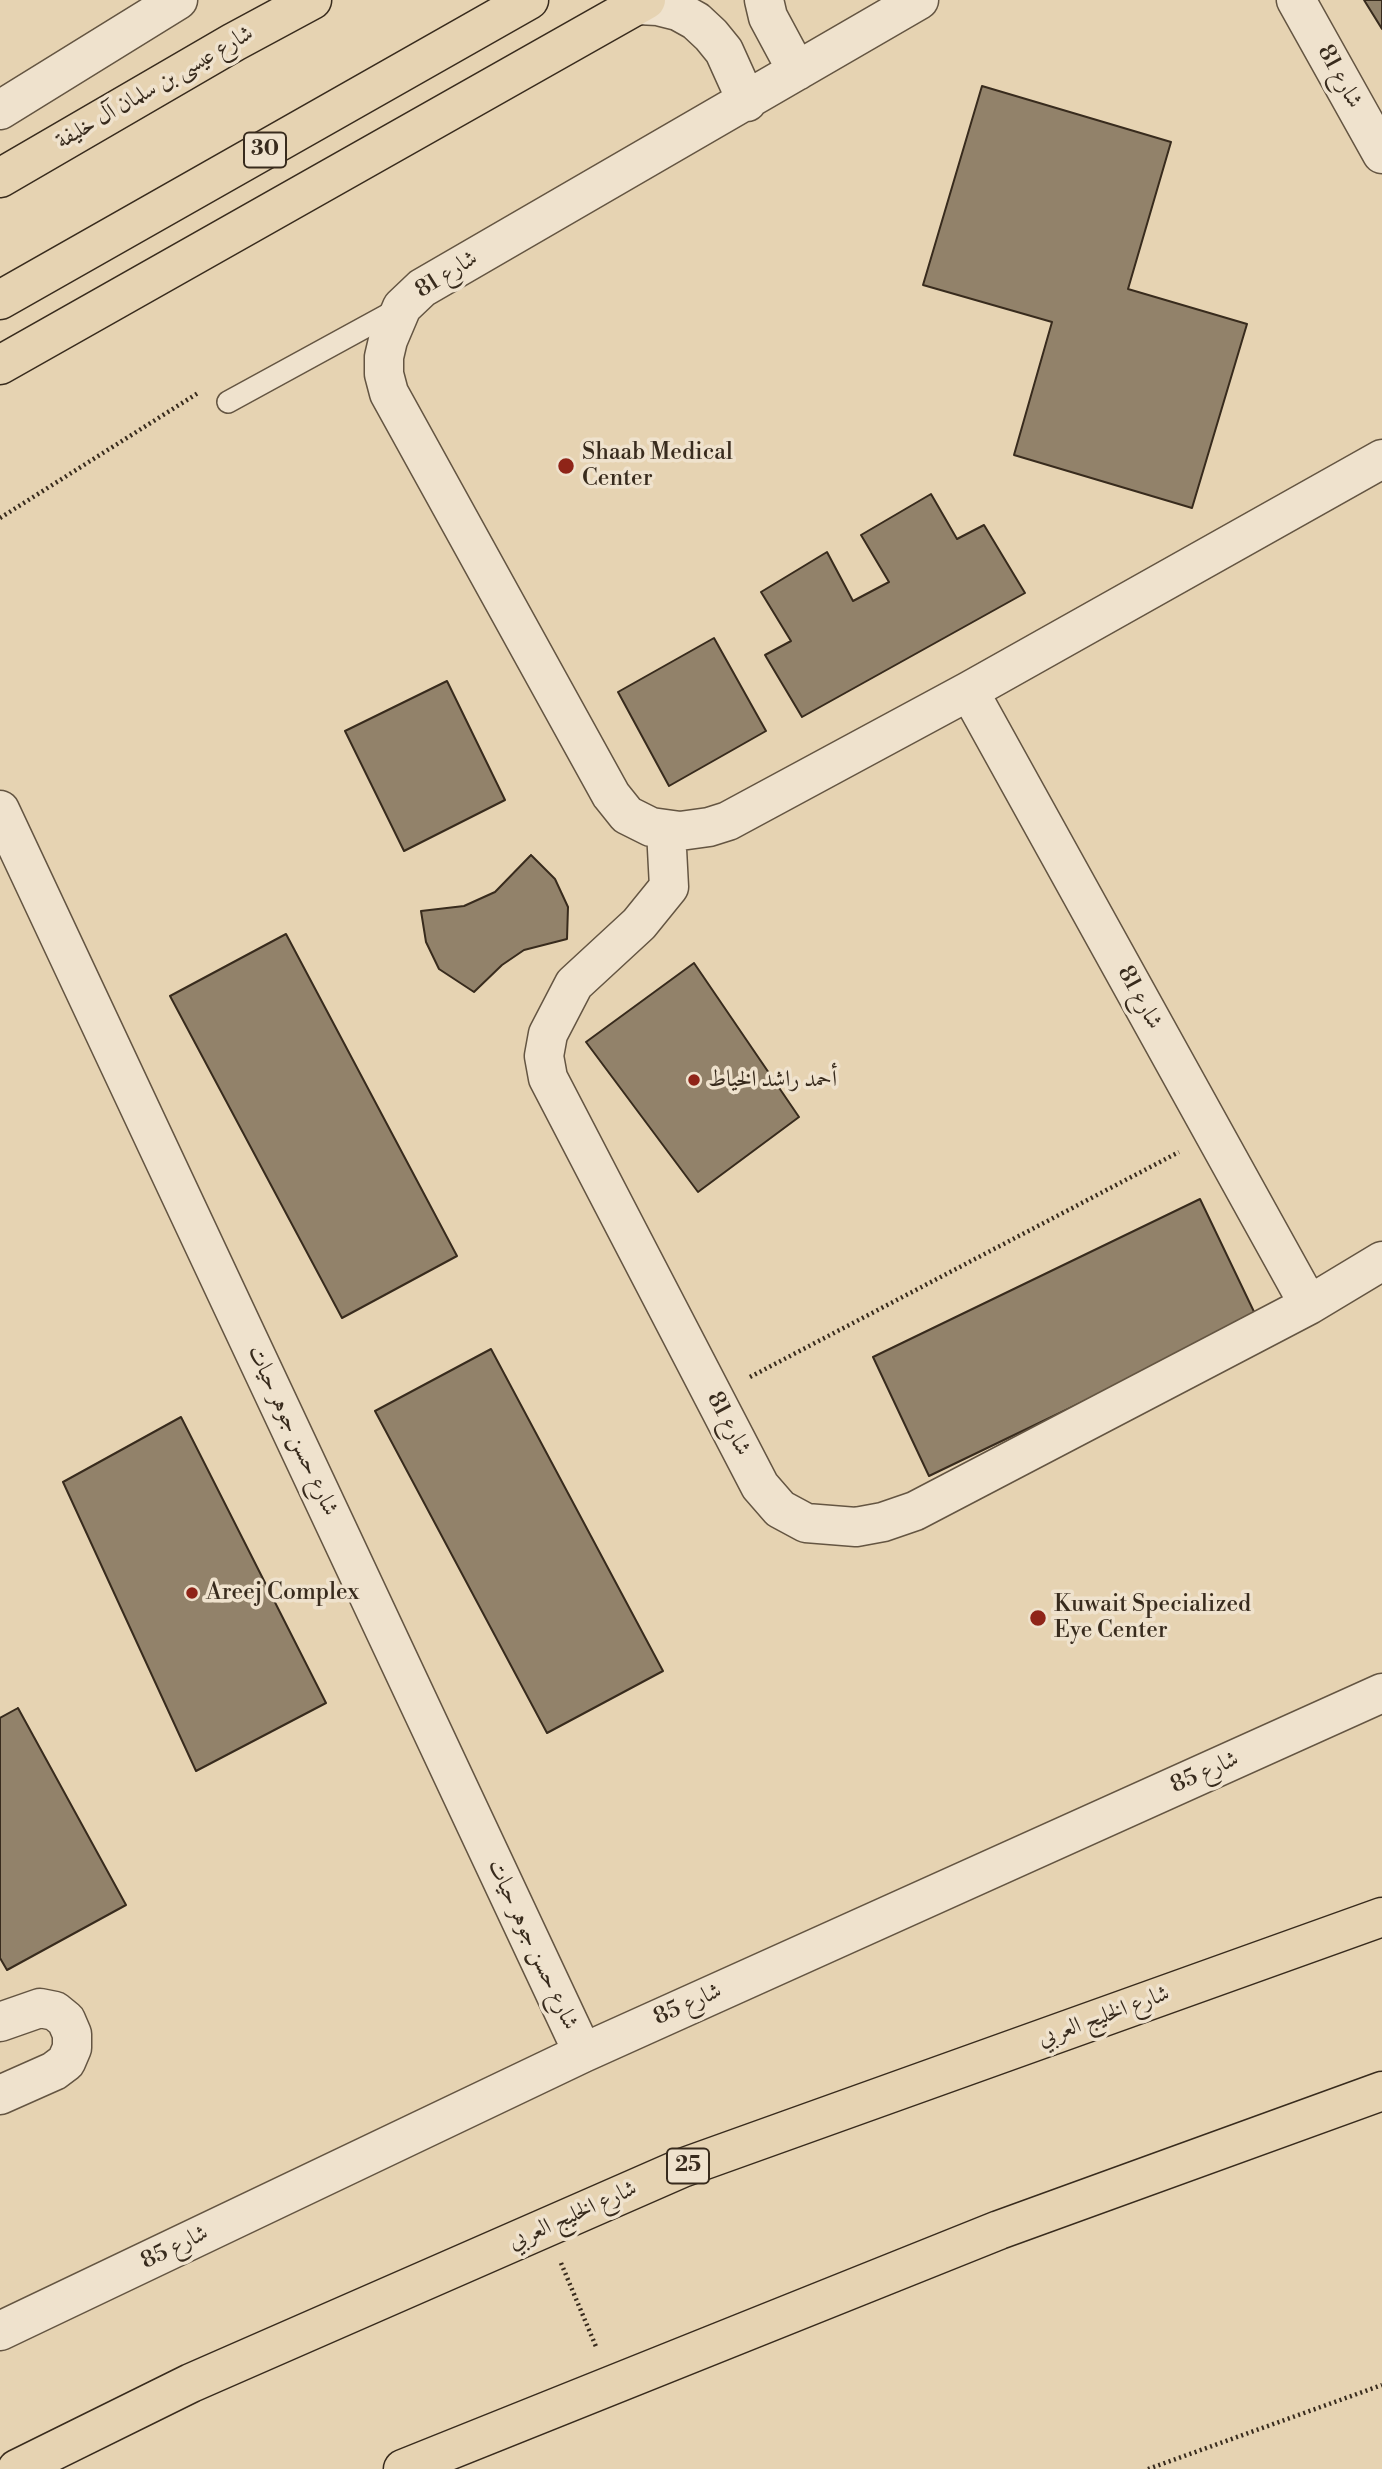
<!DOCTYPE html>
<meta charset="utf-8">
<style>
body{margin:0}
canvas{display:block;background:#e6d3b2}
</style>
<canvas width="1382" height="2469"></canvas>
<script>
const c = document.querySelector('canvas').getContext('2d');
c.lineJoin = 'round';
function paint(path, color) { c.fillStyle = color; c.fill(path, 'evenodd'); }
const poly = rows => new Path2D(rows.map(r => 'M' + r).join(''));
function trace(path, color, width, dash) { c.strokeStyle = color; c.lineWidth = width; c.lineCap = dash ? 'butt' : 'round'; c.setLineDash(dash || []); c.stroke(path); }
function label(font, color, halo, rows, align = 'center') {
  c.font = font + ' "Libre Bodoni",Amiri,serif'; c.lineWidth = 7; c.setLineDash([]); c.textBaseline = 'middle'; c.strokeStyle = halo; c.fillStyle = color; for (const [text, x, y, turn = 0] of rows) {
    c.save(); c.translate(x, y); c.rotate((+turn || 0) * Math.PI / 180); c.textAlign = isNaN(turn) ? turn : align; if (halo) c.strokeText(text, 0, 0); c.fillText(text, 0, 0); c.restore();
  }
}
const building = poly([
 [1364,0,1382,0,1382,29,1364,0],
 [982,86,1171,142,1128,289,1247,324,1192,508,1014,455,1052,322,923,285,982,86],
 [931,494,957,539,984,525,1025,593,802,717,765,655,791,641,761,592,827,552,853,601,889,582,861,535,931,494],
 [714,638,766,731,669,786,618,692,714,638],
 [447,681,505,800,404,851,345,731,447,681],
 [531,855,555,879,568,907,567,939,524,950,502,965,474,992,439,969,426,942,421,911,464,906,495,892,531,855],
 [286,934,457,1256,342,1318,170,996,286,934],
 [694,963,799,1117,698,1192,586,1042,694,963],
 [1200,1199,1257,1318,929,1476,873,1357,1200,1199],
 [491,1349,663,1671,547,1733,375,1411,491,1349],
 [181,1417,326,1703,196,1771,63,1482,181,1417],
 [18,1708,126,1905,7,1970,0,1958,0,1718,18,1708]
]);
const path = poly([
 [0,518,198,393],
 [750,1377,1179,1152],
 [561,2263,597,2349],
 [1148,2469,1382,2385]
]);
const service = poly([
 [228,402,400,308]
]);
const minor = poly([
 [764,0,768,17,797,71],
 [919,0,422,288,402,307,388,340,384,357,384,374,389,393,611,795,627,815,651,827,680,831,709,827,728,821,969,691,1382,459],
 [1296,0,1382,154],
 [637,5,658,6,678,11,696,21,711,35,724,51,747,102],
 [969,691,1309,1305],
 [0,810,583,2053],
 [666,830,669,887,639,924,574,984,548,1034,544,1056,548,1078,760,1486,780,1509,806,1523,856,1527,883,1522,915,1511,1309,1305,1382,1261],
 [0,2022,40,2008,55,2011,66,2020,72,2034,72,2048,66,2062,54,2071,0,2095],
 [0,2331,583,2053,1382,1693]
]);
const tertiary = poly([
 [0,110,178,0]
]);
const primary = poly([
 [17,2469,191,2383,682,2168,1382,1917],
 [403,2469,999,2230,1382,2091]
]);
const motorway = poly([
 [0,178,234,42,312,0],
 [0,300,529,0],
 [0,365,646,0]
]);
const markers = [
 [566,466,9,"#8f2418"],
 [694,1080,7,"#8f2418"],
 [192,1593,7,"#8f2418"],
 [1038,1618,9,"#8f2418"]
];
const shields = [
 [265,150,42],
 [688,2166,42]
];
const shieldNames = [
 ["30",265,150],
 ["25",688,2166]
];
const streetNames = [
 ["شارع 81",1339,77,61],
 ["شارع عيسى بن سلمان آل خليفة",155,88,-30],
 ["شارع 81",447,275,-32],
 ["شارع 81",1139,998,61],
 ["شارع 81",728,1424,62],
 ["شارع حسن جوهر حيات",292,1431,65],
 ["شارع 85",1205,1773,-24],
 ["شارع حسن جوهر حيات",532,1945,65],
 ["شارع 85",688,2005,-24],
 ["شارع الخليج العربي",1104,2017,-20],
 ["شارع الخليج العربي",573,2216,-24],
 ["شارع 85",175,2248,-26]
];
const poiNames = [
 ["Shaab Medical",582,453],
 ["Center",582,479],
 ["أحمد راشد الخياط",708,1080],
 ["Areej Complex",206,1593],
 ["Kuwait Specialized",1054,1605],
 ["Eye Center",1054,1631]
];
paint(building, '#92826a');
trace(building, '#382b1d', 2);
trace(service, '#645542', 24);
trace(minor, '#645542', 41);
trace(tertiary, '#645542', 41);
trace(primary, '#382b1d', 41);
trace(motorway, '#382b1d', 41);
trace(path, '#382b1d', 4.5, [2, 3.5]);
trace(service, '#efe2cd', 21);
trace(minor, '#efe2cd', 38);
trace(tertiary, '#efe2cd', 38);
trace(primary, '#e6d3b2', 38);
trace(motorway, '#e6d3b2', 38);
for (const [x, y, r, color] of markers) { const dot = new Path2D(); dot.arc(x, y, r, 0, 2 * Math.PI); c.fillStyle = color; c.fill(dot); trace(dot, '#efe2cd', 2.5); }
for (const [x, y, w] of shields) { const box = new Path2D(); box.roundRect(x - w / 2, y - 17.5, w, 35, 5); c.fillStyle = '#efe2cd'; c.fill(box); trace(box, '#382b1d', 2); }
label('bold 21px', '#382b1d', null, shieldNames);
label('23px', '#382b1d', '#efe2cd', streetNames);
label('23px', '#382b1d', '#efe2cd', poiNames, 'left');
</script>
